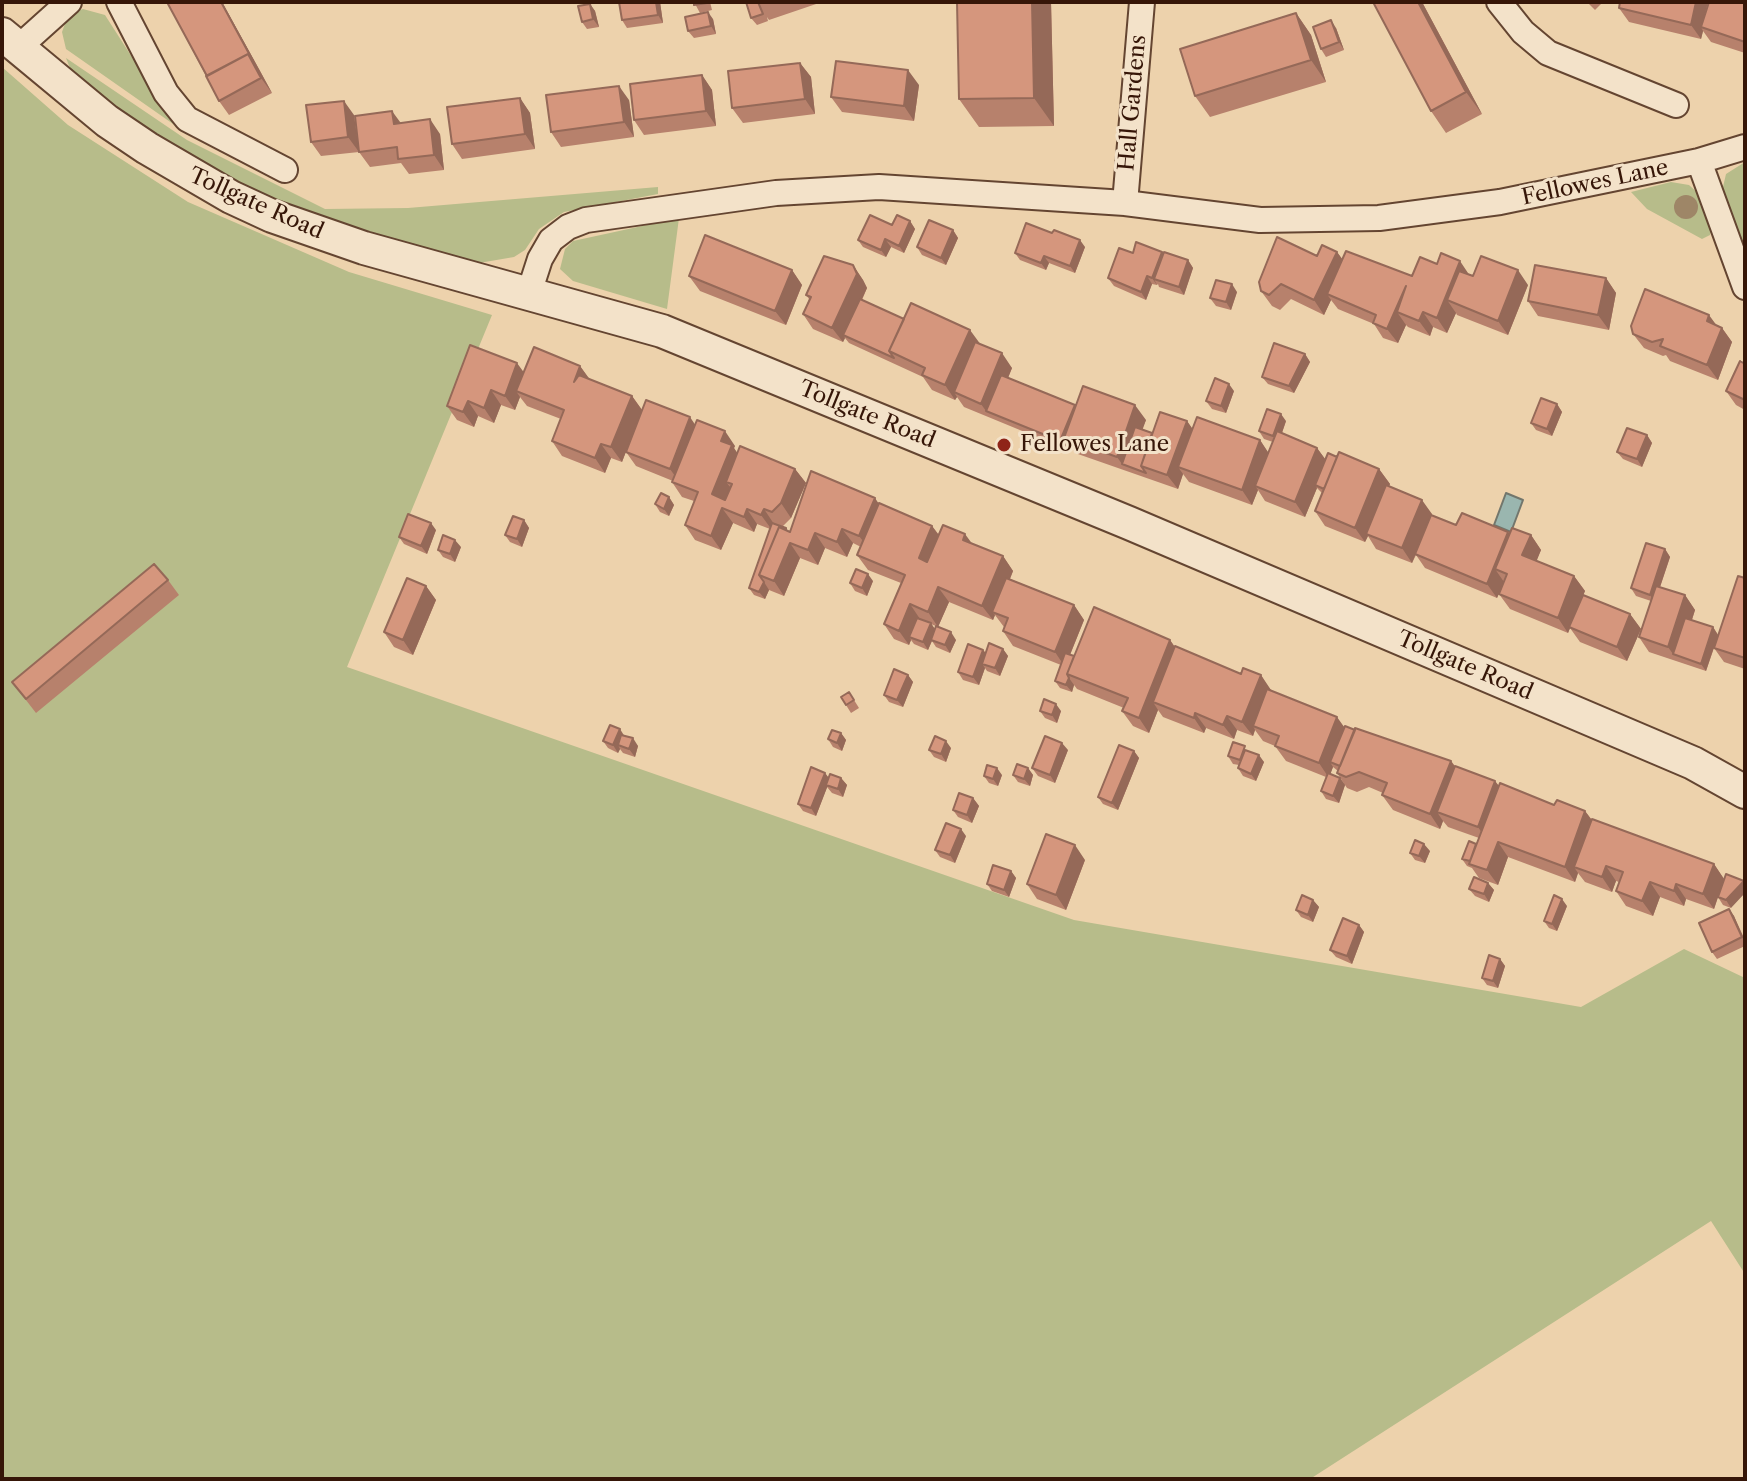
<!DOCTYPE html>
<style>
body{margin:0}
#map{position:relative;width:1747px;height:1481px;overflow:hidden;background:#edd2ac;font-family:"Libre Caslon Text",serif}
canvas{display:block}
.frame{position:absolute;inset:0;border:4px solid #361608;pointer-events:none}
</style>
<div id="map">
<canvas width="1747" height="1481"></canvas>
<div class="frame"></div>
</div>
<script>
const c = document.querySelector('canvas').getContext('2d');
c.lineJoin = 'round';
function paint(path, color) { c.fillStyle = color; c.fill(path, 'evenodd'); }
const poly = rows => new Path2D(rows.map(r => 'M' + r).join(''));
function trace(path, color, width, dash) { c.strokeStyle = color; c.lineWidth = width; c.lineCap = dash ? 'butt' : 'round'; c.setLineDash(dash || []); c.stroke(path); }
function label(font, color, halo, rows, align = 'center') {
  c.font = font + ' "Libre Caslon Text",serif'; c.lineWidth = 6; c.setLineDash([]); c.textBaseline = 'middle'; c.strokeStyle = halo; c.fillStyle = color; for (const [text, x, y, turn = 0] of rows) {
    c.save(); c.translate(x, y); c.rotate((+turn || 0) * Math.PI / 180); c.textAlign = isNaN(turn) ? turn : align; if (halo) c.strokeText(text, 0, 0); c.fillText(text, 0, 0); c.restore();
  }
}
const green = poly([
 [83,9,105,15,176,126,66,49,62,32,66,21,72,13],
 [66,58,187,140,325,209,408,208,658,187,658,194,564,212,539,229,525,250,514,257,479,263,348,228,235,182,146,129,72,73],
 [2,67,68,125,188,202,349,272,492,315,347,667,1074,920,1581,1007,1684,949,1745,978,1745,1274,1711,1221,1310,1479,2,1479],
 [1745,162,1745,249,1727,209,1723,187,1726,174],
 [1671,182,1689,185,1700,195,1712,225,1710,235,1702,239,1647,209,1631,192],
 [679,218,667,309,573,281,560,269,565,249,573,241]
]);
const water = poly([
 [1506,493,1523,500,1511,532,1494,525,1506,493]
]);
const minor = poly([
 [119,2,166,93,187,119,285,170],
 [1499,2,1523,32,1548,53,1676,105],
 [19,47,69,2],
 [1699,161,1745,287],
 [1125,203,1142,2],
 [529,293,540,259,551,240,568,227,586,220,776,193,879,187,1125,203,1260,220,1379,218,1500,202,1699,161,1745,147]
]);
const tertiary = poly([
 [2,34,107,121,147,148,231,197,272,216,364,248,662,331,1129,523,1693,763,1745,792]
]);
const trees = [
 [1686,207]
];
const wall = poly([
 [167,2,222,2,272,93,229,115,219,101],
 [660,2,663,23,627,28,622,20],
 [694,2,710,2,712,10,700,13],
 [746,2,822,2,769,20,767,17,768,21,757,25,751,18],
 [957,2,1051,2,1054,126,979,127,959,99],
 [1422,2,1482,114,1446,133,1431,111],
 [1587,2,1603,2,1595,10],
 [1745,2,1745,53,1711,42,1703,31,1701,39,1629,22,1619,8],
 [590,4,595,11,599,27,587,29,582,22],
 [1296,13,1311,35,1326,82,1210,117,1195,96],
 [713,19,716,34,694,38,688,31],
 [1336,28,1344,50,1326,57,1321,49],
 [800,63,811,77,815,114,743,123,732,108],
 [702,75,712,90,716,126,644,135,634,120],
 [919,85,914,121,842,112,831,97],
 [520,98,530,113,535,149,462,159,452,144],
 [629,100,634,137,561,147,551,132],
 [354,115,359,152,321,156,311,142],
 [400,123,440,134,444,170,409,174,401,163,370,167,359,152],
 [910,221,915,229,904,253,891,247,886,257,863,247,858,240,892,225],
 [953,230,958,238,946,265,922,255,917,247],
 [1052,233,1085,247,1075,273,1049,263,1046,270,1020,260,1015,253],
 [1162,252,1163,254,1188,260,1193,268,1184,295,1159,287,1158,284,1157,285,1152,284,1146,300,1114,286,1108,278,1133,253],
 [1337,252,1342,259,1412,276,1437,264,1470,275,1528,285,1508,335,1457,315,1456,313,1447,333,1433,327,1430,336,1408,327,1406,325,1398,343,1383,338,1374,324,1338,309,1331,300,1324,315,1291,299,1280,310,1272,306,1261,291,1317,256],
 [853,265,863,280,867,288,862,300,904,319,981,345,1012,368,1008,378,1076,407,1146,420,1142,429,1152,433,1187,421,1192,429,1260,440,1268,453,1273,442,1264,439,1259,431,1286,421,1282,433,1317,448,1325,459,1337,457,1379,469,1390,484,1389,486,1432,514,1432,515,1456,525,1508,532,1509,534,1531,535,1541,550,1536,561,1574,576,1585,591,1583,595,1630,614,1641,629,1627,661,1580,642,1570,628,1568,633,1510,609,1499,594,1504,582,1497,598,1425,568,1416,555,1412,563,1376,549,1368,536,1365,542,1325,526,1315,511,1322,493,1317,488,1305,517,1265,501,1258,490,1252,505,1189,482,1183,474,1178,489,1075,453,1068,443,1066,449,964,407,957,397,955,400,932,390,923,377,849,343,845,338,843,342,813,329,803,314,809,299,806,295],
 [792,270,802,285,786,325,700,291,689,276],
 [1606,278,1616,293,1609,330,1538,316,1528,301],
 [1237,292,1231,310,1216,306,1210,298],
 [1717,325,1722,328,1732,342,1718,380,1670,361,1666,355,1663,356,1644,348,1633,334],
 [1305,354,1310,362,1294,393,1268,384,1262,377],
 [1745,364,1745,410,1736,405,1726,391],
 [580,366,589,379,632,396,642,410,622,462,611,458,605,473,562,456,552,441,561,419,527,406,520,397,515,410,501,405,494,423,478,416,474,427,457,420,447,406,524,373],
 [1234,391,1226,413,1212,409,1206,401],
 [1557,404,1562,412,1552,436,1536,430,1531,423],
 [695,425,735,446,734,448,737,453,795,469,806,483,791,518,782,527,788,531,790,532,879,504,932,526,939,535,972,544,1003,556,1013,571,1010,579,1074,605,1084,620,1070,655,1074,656,1170,640,1175,647,1241,674,1261,675,1270,691,1344,727,1451,761,1455,766,1495,781,1499,786,1554,805,1585,811,1592,820,1714,864,1724,879,1731,908,1723,905,1718,897,1714,909,1686,899,1684,906,1660,897,1653,916,1626,906,1616,891,1619,882,1616,881,1612,892,1585,882,1578,873,1575,882,1508,857,1498,885,1479,878,1472,868,1467,866,1462,859,1476,844,1479,838,1448,827,1443,821,1440,829,1393,810,1382,795,1383,793,1369,787,1357,792,1347,788,1337,773,1338,771,1333,767,1330,774,1340,778,1345,785,1339,803,1326,799,1321,791,1326,777,1286,761,1275,746,1263,741,1255,730,1253,736,1237,730,1234,739,1206,728,1204,733,1163,717,1158,710,1149,733,1133,726,1122,711,1124,708,1077,689,1074,685,1072,692,1060,688,1055,681,1061,665,1013,646,1003,631,1004,627,995,615,993,620,949,602,938,627,931,624,935,629,956,640,950,653,936,647,932,641,928,650,914,644,911,640,909,645,894,639,884,624,901,583,868,570,857,555,861,547,853,543,847,557,825,548,818,565,800,558,784,596,769,590,765,599,754,595,749,588,770,529,757,524,754,532,733,523,721,550,695,540,685,525,694,501,682,497,672,482,673,481,636,466,626,452],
 [1647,435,1652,443,1642,467,1623,459,1617,452],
 [669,497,674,505,669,516,660,512,655,504],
 [524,520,529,528,522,547,510,542,505,535],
 [436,530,427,554,404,544,399,537],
 [461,547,455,562,443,557,438,550],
 [1665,549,1670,557,1660,587,1685,595,1695,610,1692,620,1713,627,1718,635,1745,578,1745,669,1724,662,1714,648,1706,671,1649,652,1639,637,1651,601,1636,596,1631,588],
 [168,580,179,595,36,713,12,682],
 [873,581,867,596,855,591,850,583],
 [426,586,436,600,413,655,394,647,384,632],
 [1003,649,1008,656,1000,676,987,671,985,668,979,685,963,680,958,672,983,650,986,653],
 [908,675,913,682,903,707,889,702,884,695],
 [849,692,859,708,851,713,841,697],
 [1040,711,1061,711,1057,723,1045,718],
 [841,733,846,740,842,751,833,747,828,739],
 [624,736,638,746,635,757,623,753,620,749,618,753,608,748,603,741],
 [951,748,946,762,934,757,929,750],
 [1068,750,1055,783,1038,776,1032,768],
 [1134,751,1139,758,1118,810,1103,804,1098,797],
 [1248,751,1264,762,1256,781,1243,776,1238,768,1239,765,1233,764,1228,756],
 [1028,768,1033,775,1030,786,1018,782,1013,775],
 [825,773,829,778,841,778,847,785,843,797,832,793,827,787,816,816,803,811,798,804],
 [1002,775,998,786,989,783,984,776],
 [973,798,979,806,972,823,958,817,953,810],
 [966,836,955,863,940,857,935,850],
 [1430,851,1425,863,1415,860,1410,853],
 [1085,860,1066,910,1037,899,1027,884],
 [1011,871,1016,878,1009,897,992,891,987,884],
 [1488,883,1494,890,1489,902,1475,896,1469,889],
 [1313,900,1319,907,1313,922,1301,917,1296,910],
 [1567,906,1557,931,1549,928,1544,921],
 [1729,909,1734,916,1745,940,1745,946,1717,959,1712,952],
 [1359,925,1364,932,1352,964,1336,957,1330,950],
 [1500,959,1505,966,1498,988,1487,985,1482,978]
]);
const shadedWall = poly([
 [221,2,222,2,259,69,253,61],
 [656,2,660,2,663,23,658,15],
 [1032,2,1051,2,1054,126,1034,98],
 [1418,2,1422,2,1482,114,1466,92],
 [1696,2,1708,2,1701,27,1703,31,1701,39,1691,25],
 [590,4,595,11,599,27,593,19],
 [708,12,713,19,716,34,711,26],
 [1296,13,1311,35,1326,82,1311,60],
 [1331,20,1336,28,1344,50,1339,42],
 [248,54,259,69,272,93,261,78],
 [800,63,811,77,815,114,805,99],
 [908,70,919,85,914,121,904,106],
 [702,75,712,90,716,126,706,111],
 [619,86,629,100,634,137,624,122],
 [520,98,530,113,535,149,525,134],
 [344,101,354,115,359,152,348,137],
 [392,111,403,126,394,124],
 [430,119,440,134,444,170,434,155],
 [910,221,915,229,904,253,899,246],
 [953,230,958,238,946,265,941,258],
 [885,239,891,247,886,257,881,250],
 [1080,240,1085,247,1075,273,1070,266],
 [1162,252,1167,259,1154,279,1157,285,1152,278],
 [1337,252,1348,267,1327,294,1331,300,1324,315,1314,300],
 [1044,256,1049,263,1046,270,1041,263],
 [1188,260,1193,268,1184,295,1179,287],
 [1460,261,1470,276,1447,300,1456,313,1447,333,1437,318],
 [853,265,863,280,867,288,845,336,843,335,845,338,843,342,832,328],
 [792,270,802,285,786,325,775,311],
 [1518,270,1528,285,1508,335,1498,321],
 [1147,276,1152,284,1146,300,1141,292],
 [1606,278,1616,293,1609,330,1598,315],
 [1232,284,1237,292,1231,310,1226,302],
 [1406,286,1397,312,1406,325,1398,343,1387,329],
 [1423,312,1433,327,1430,336,1419,321],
 [1709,315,1720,330,1707,321],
 [1722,328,1732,342,1718,380,1707,365],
 [970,330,981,345,954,392,957,397,955,400,945,385],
 [1002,353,1012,368,993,414,986,411,981,404],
 [1305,354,1310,362,1294,393,1289,386],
 [517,363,528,378,516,391,520,397,515,410,505,396],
 [580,366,591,381,574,382],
 [1229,384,1234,391,1226,413,1221,406],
 [491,390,501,405,494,423,484,408],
 [632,396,642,410,622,462,611,447],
 [468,401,478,416,474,427,463,412],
 [1557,404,1562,412,1552,436,1547,429],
 [1075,405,1080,413,1064,438,1068,443,1066,449,1060,441],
 [1135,405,1146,420,1129,467,1122,464,1117,457],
 [1281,414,1286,421,1278,444,1273,436],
 [690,417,700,432,680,483,670,469],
 [1187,421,1197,435,1178,467,1183,474,1178,489,1167,475],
 [725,431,735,446,734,448,742,460,726,482,731,488,722,508,733,523,721,550,711,536,712,494,721,441],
 [1647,435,1652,443,1642,467,1637,459],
 [1260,440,1270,455,1255,486,1258,490,1252,505,1242,490],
 [601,444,611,458,605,473,595,458],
 [1317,448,1328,463,1315,485,1317,488,1305,517,1295,502],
 [795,469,806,483,791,518,781,503],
 [1379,469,1390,484,1368,535,1366,534,1368,536,1365,542,1355,528],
 [669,497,674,505,669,516,664,509],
 [875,498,885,513,870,550,859,536],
 [1422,500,1432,514,1412,563,1402,548],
 [747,509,757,524,754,532,744,517],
 [764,509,774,524,772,530,761,515],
 [524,520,529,528,522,547,517,539],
 [431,523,436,530,427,554,421,546],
 [932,526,943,541,929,573,919,558],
 [842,529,853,543,847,557,837,542],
 [1508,532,1519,547,1495,569,1504,582,1497,598,1487,584],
 [815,533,825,548,818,565,808,550],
 [965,534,976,549,963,540],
 [1531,535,1541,550,1533,570,1522,555],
 [455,540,461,547,455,562,450,554],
 [790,543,800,558,784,596,774,581],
 [1665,549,1670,557,1655,602,1650,595],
 [1003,556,1013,571,996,613,992,612,995,615,993,620,982,606],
 [868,574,873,581,867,596,862,588],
 [1574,576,1585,591,1568,633,1558,618],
 [764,582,769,590,765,599,759,592],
 [426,586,436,600,413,655,403,640],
 [938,587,949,602,938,627,928,612],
 [1685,595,1695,610,1680,656,1673,654,1668,647],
 [910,604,920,619,909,637,911,640,909,645,899,631],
 [1074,605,1084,620,1065,667,1055,652],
 [1630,614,1641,629,1627,661,1617,647],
 [931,623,936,631,928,650,923,642],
 [1713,627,1718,635,1706,671,1701,664],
 [951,632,956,640,950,653,945,645],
 [1170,640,1180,655,1153,702,1158,710,1149,733,1139,718],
 [1003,649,1008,656,1000,676,995,668],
 [983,650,989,657,982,664,985,668,979,685,973,677],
 [908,675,913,682,903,707,897,700],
 [1261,675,1271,690,1256,728,1253,726,1255,730,1253,736,1242,722],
 [1069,678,1074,685,1072,692,1066,685],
 [1056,704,1061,711,1057,723,1052,715],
 [1195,713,1206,728,1204,733,1194,718],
 [1227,716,1237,730,1234,739,1223,725],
 [1337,717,1347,731,1330,762,1333,767,1329,778,1319,763],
 [620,729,625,737,618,745,620,749,618,753,613,745],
 [841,733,846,740,842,751,837,743],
 [633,738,638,746,635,757,629,749],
 [946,741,951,748,946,762,941,754],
 [1062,743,1068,750,1055,783,1050,775],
 [1134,751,1139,758,1118,810,1112,803],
 [1259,755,1264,762,1256,781,1251,774],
 [1451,761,1461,776,1437,812,1443,821,1440,829,1430,814],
 [997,768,1002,775,998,786,993,779],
 [1028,768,1033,775,1030,786,1024,779],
 [825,773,830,780,816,816,811,808],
 [841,778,847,785,843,797,838,789],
 [1340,778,1345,785,1339,803,1333,796],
 [1495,781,1506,796,1488,842,1478,827],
 [973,798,979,806,972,823,967,815],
 [1585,811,1596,826,1574,867,1578,873,1575,882,1565,867],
 [961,829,966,836,955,863,950,855],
 [1498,842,1508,857,1498,885,1487,870],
 [1424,844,1430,851,1425,863,1419,856],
 [1075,845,1085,860,1066,910,1056,895],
 [1714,864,1724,879,1714,909,1703,894],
 [1606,866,1616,881,1612,892,1602,877],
 [1011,871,1016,878,1009,897,1004,890],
 [1744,881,1745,893,1731,908,1726,900],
 [1650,882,1660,897,1653,916,1642,901],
 [1488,883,1494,890,1489,902,1484,894],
 [1676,884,1686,899,1684,906,1674,891],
 [1562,899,1567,906,1557,931,1552,924],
 [1313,900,1319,907,1313,922,1308,915],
 [1729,909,1734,916,1745,942,1742,937],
 [1359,925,1364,932,1352,964,1347,956],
 [1500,959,1505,966,1498,988,1493,981]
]);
const building = poly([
 [172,2,221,2,253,61,248,54,207,76,168,4,172,2],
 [619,2,656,2,658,15,622,20,619,2],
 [694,2,706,2,707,3,694,5,694,2],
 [746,2,758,2,763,14,751,18,746,2],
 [957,2,1032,2,1034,98,959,99,957,2],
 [1373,2,1418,2,1466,92,1431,111,1373,2],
 [1620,2,1696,2,1691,25,1619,8,1620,2],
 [1709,2,1745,2,1745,42,1701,27,1709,2],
 [590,4,593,19,582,22,578,6,590,4],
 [708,12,711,26,688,31,685,17,708,12],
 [1296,13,1311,60,1195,96,1180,49,1296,13],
 [1331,20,1339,42,1321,49,1313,27,1331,20],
 [248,54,261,78,219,101,206,76,248,54],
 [836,61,908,70,904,106,831,97,836,61],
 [800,63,805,99,732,108,728,71,800,63],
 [702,75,706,111,634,120,630,84,702,75],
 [619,86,624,122,551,132,546,95,619,86],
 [520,98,525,134,452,144,447,107,520,98],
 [344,101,348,137,311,142,306,105,344,101],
 [392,111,394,124,430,119,434,155,398,159,397,147,359,152,355,116,392,111],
 [870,215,892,225,897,215,910,221,899,246,885,239,881,250,858,240,870,215],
 [929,220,953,230,941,258,917,247,929,220],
 [1026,223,1052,233,1054,230,1080,240,1070,266,1044,256,1041,263,1015,253,1026,223],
 [705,235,792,270,775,311,689,276,705,235],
 [1277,237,1317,256,1322,245,1337,252,1314,300,1281,284,1269,295,1261,291,1259,282,1277,237],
 [1136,242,1162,252,1152,278,1147,276,1141,292,1108,278,1119,248,1133,253,1136,242],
 [1346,251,1412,276,1420,257,1437,264,1441,253,1460,261,1437,318,1423,312,1419,321,1397,312,1406,286,1387,329,1373,323,1376,315,1327,294,1346,251],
 [1164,252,1188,260,1179,287,1154,279,1164,252],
 [824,256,853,265,857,274,832,328,803,314,811,297,806,295,824,256],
 [1481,256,1518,270,1498,321,1447,300,1459,271,1473,276,1481,256],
 [1535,265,1606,278,1598,315,1528,301,1535,265],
 [1216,280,1232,284,1226,302,1210,298,1216,280],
 [1645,289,1709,315,1707,321,1722,328,1707,365,1660,346,1663,339,1652,342,1633,334,1631,326,1645,289],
 [860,299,904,319,889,351,894,358,843,335,860,299],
 [911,303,970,330,945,385,922,375,925,368,889,351,911,303],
 [975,342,1002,353,981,404,954,392,975,342],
 [1274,343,1305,354,1289,386,1262,377,1274,343],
 [470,345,517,363,505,396,491,390,484,408,468,401,463,412,447,406,470,345],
 [534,347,580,366,574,382,579,375,632,396,611,447,601,444,595,458,552,441,564,410,516,391,534,347],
 [1740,361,1745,364,1745,400,1726,391,1740,361],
 [1001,375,1075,405,1060,441,986,411,1001,375],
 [1215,378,1229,384,1221,406,1206,401,1215,378],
 [1083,386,1135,405,1117,457,1064,438,1083,386],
 [1541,398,1557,404,1547,429,1531,423,1541,398],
 [646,400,690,417,670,469,626,452,646,400],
 [1267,409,1281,414,1273,436,1259,431,1267,409],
 [1160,412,1187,421,1167,475,1141,466,1160,412],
 [1197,417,1260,440,1242,490,1178,467,1197,417],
 [697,420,725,431,721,441,732,445,712,494,725,500,732,484,726,482,740,446,795,469,781,503,772,512,764,509,761,515,747,509,744,517,722,508,711,536,685,525,698,492,672,482,697,420],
 [1135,427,1152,433,1141,466,1146,473,1122,464,1135,427],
 [1627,428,1647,435,1637,459,1617,452,1627,428],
 [1277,431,1317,448,1295,502,1255,486,1277,431],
 [1339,452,1379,469,1355,528,1315,511,1339,452],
 [1328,453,1337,457,1324,489,1315,485,1328,453],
 [811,471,875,498,859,536,842,529,837,542,815,533,808,550,790,543,774,581,759,575,779,527,790,532,811,471],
 [1386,485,1422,500,1402,548,1366,534,1386,485],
 [661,493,669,497,664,509,655,504,661,493],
 [879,503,932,526,919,558,927,562,943,525,965,534,963,540,1003,556,982,606,938,587,928,612,910,604,899,631,884,624,905,575,857,555,879,503],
 [1462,513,1508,532,1487,584,1415,554,1431,515,1456,525,1462,513],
 [408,514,431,523,421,546,399,537,408,514],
 [513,516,524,520,517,539,505,535,513,516],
 [772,523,786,528,786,530,779,527,759,575,764,582,759,592,749,588,772,523],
 [1512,528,1531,535,1522,555,1574,576,1558,618,1499,594,1507,574,1495,569,1512,528],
 [443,535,455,540,450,554,438,550,443,535],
 [1646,543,1665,549,1650,595,1631,588,1646,543],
 [154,564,168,580,26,699,12,682,154,564],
 [856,569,868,574,862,588,850,583,856,569],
 [1738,576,1745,578,1745,658,1714,648,1738,576],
 [407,578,426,586,403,640,384,632,407,578],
 [1006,578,1074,605,1055,652,1003,631,1008,618,992,612,1006,578],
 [1656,586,1685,595,1668,647,1639,637,1656,586],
 [1583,595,1630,614,1617,647,1569,627,1583,595],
 [1094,607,1170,640,1139,718,1122,711,1128,698,1067,674,1094,607],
 [917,618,931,623,923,642,909,637,917,618],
 [1685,618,1713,627,1701,664,1673,654,1685,618],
 [936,626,951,632,945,645,931,640,936,626],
 [989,643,1003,649,995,668,982,664,989,643],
 [968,644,983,650,973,677,958,672,968,644],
 [1175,646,1241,674,1243,668,1261,675,1242,722,1227,716,1223,725,1195,713,1194,718,1153,702,1175,646],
 [1065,653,1074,656,1067,674,1069,678,1066,685,1055,681,1065,653],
 [894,669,908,675,897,700,884,695,894,669],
 [1267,689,1337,717,1319,763,1275,746,1279,736,1253,726,1267,689],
 [849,692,854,700,846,705,841,697,849,692],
 [1044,699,1056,704,1052,715,1040,711,1044,699],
 [610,725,620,729,613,745,603,741,610,725],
 [1345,726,1355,730,1340,766,1330,762,1345,726],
 [1355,728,1451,761,1430,814,1382,795,1387,783,1359,772,1346,777,1337,773,1355,728],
 [832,730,841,733,837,743,828,739,832,730],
 [621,735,633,738,629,749,618,745,621,735],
 [935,736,946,741,941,754,929,750,935,736],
 [1045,736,1062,743,1050,775,1032,768,1045,736],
 [1233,742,1245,746,1240,760,1228,756,1233,742],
 [1119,745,1134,751,1112,803,1098,797,1119,745],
 [1245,750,1259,755,1251,774,1238,768,1245,750],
 [1017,764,1028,768,1024,779,1013,775,1017,764],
 [987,765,997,768,993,779,984,776,987,765],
 [1455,766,1495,781,1478,827,1437,812,1455,766],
 [811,767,825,773,811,808,798,804,811,767],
 [1328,773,1340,778,1333,796,1321,791,1328,773],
 [830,774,841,778,838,789,826,785,830,774],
 [1500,783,1554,805,1557,800,1585,811,1565,867,1498,842,1487,870,1469,864,1500,783],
 [959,793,973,798,967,815,953,810,959,793],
 [1592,819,1714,864,1703,894,1676,884,1674,891,1650,882,1642,901,1616,891,1623,872,1606,866,1602,877,1574,867,1592,819],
 [946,823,961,829,950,855,935,850,946,823],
 [1046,834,1075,845,1056,895,1027,884,1046,834],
 [1415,840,1424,844,1419,856,1410,853,1415,840],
 [1469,841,1476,844,1470,861,1462,859,1469,841],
 [993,865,1011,871,1004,890,987,884,993,865],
 [1726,874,1744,881,1726,900,1718,897,1726,874],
 [1474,877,1488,883,1484,894,1469,889,1474,877],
 [1302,895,1313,900,1308,915,1296,910,1302,895],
 [1554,895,1562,899,1552,924,1544,921,1554,895],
 [1729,909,1742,937,1712,952,1699,923,1729,909],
 [1343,918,1359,925,1347,956,1330,950,1343,918],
 [1489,955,1500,959,1493,981,1482,978,1489,955]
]);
const markers = [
 [1004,445,8,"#8f2418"]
];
const streetNames = [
 ["Hall Gardens",1133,103,-85],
 ["Fellowes Lane",1595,183,-12],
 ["Tollgate Road",256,204,24],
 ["Tollgate Road",867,415,22],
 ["Tollgate Road",1465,666,23]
];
const poiNames = [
 ["Fellowes Lane",1020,445]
];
paint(green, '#b7bc8a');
paint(water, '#9ab6af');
trace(water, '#72766c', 2);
trace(minor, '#644531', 28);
trace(tertiary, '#644531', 36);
trace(minor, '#f3e2c9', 24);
trace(tertiary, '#f3e2c9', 32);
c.fillStyle = '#9e8667';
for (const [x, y] of trees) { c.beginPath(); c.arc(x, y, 12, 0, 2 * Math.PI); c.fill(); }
paint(wall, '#b7816c');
paint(shadedWall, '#956958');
paint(building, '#d5967d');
trace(building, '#956958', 2);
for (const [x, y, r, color] of markers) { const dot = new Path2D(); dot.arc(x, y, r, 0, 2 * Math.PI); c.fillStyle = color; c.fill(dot); trace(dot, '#f3e2c9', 3); }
label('22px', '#361608', '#f3e2c9', streetNames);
label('22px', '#361608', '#f3e2c9', poiNames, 'left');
</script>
